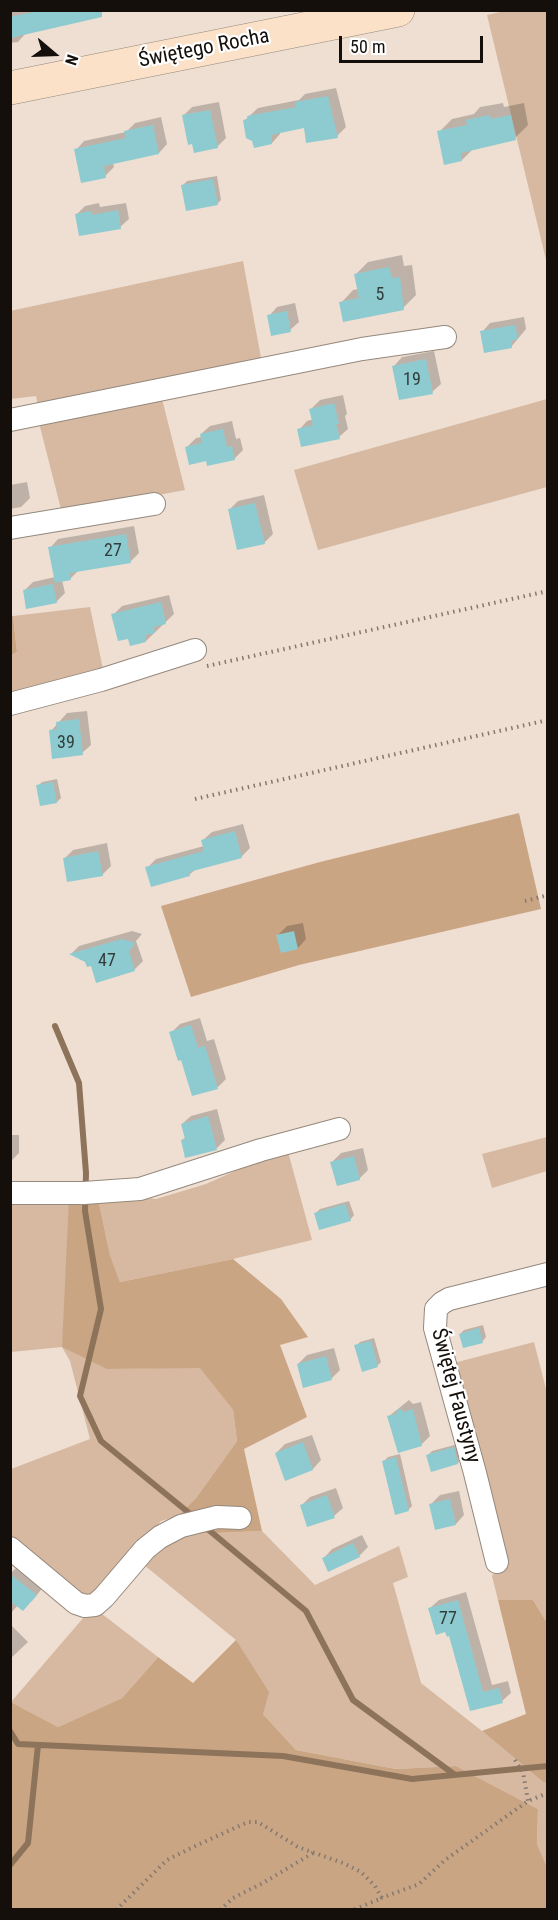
<!DOCTYPE html>
<meta charset="utf-8">
<style>
body{margin:0}
#map{position:relative;width:558px;height:1920px;overflow:hidden;background:#eedfd2;font-family:"Roboto Condensed",sans-serif}
canvas{display:block}
.frame{position:absolute;inset:0;border:12px solid #140f0b;pointer-events:none}
.north{position:absolute;left:24px;top:24px;width:60px;height:60px;-webkit-text-stroke:4px #fff;paint-order:stroke;rotate:109deg;font-size:16px;font-weight:700;line-height:24px;text-align:center;color:#140f0b}
.north::after{content:'';display:block;margin:auto;width:21px;height:27px;background:#140f0b;clip-path:polygon(50% 0,100% 100%,50% 72%,0 100%)}
.scale{position:absolute;left:339px;top:36px;width:144px;height:27px;box-sizing:border-box;border:3px solid #140f0b;border-top:0;padding-left:8px;font-size:18px;line-height:21px;white-space:nowrap;color:#140f0b;-webkit-text-stroke:4px #fff;paint-order:stroke}
</style>
<div id="map">
<canvas width="558" height="1920"></canvas>
<div class="frame"></div>
<div class="north">N</div>
<div class="scale">50 m</div>
</div>
<script>
const c = document.querySelector('canvas').getContext('2d');
c.lineJoin = 'round';
function paint(path, color) { c.fillStyle = color; c.fill(path, 'evenodd'); }
const poly = rows => new Path2D(rows.map(r => 'M' + r).join(''));
function trace(path, color, width, dash) { c.strokeStyle = color; c.lineWidth = width; c.lineCap = dash ? 'butt' : 'round'; c.setLineDash(dash || []); c.stroke(path); }
function label(font, color, halo, rows, align = 'center') {
  c.font = font + ' "Roboto Condensed",sans-serif'; c.lineWidth = 4.5; c.setLineDash([]); c.textBaseline = 'middle'; c.strokeStyle = halo; c.fillStyle = color; for (const [text, x, y, turn = 0] of rows) {
    c.save(); c.translate(x, y); c.rotate((+turn || 0) * Math.PI / 180); c.textAlign = isNaN(turn) ? turn : align; if (halo) c.strokeText(text, 0, 0); c.fillText(text, 0, 0); c.restore();
  }
}
const green = poly([
 [505,11,547,11,547,264,487,15],
 [243,261,262,363,38,406,36,396,11,399,10,311],
 [162,399,185,490,62,513,39,423],
 [547,399,547,487,318,550,294,470],
 [90,607,104,674,11,693,10,655,17,652,13,616],
 [547,1137,547,1171,492,1188,482,1154],
 [287,1148,312,1240,233,1259,120,1282,110,1255,98,1198,133,1196,156,1199,206,1184],
 [69,1199,107,1369,200,1367,233,1410,237,1441,196,1498,178,1516,161,1521,100,1593,86,1597,11,1537,11,1469,90,1439,70,1361,62,1347,11,1352,11,1202],
 [534,1342,547,1393,547,1623,533,1600,498,1600,492,1576,505,1552,450,1364],
 [262,1531,315,1585,399,1546,408,1577,393,1583,421,1683,482,1731,543,1782,547,1783,547,1867,537,1844,538,1809,456,1766,396,1769,296,1750,263,1714,236,1640,144,1565,169,1541,192,1534],
 [102,1614,158,1657,122,1698,58,1727,11,1702,84,1617]
]);
const forest = poly([
 [13,616,17,652,11,655,11,617],
 [519,813,541,909,299,965,191,997,161,906,320,862],
 [98,1198,110,1255,120,1282,233,1259,281,1299,308,1337,280,1345,307,1417,244,1449,262,1531,192,1534,178,1516,196,1498,237,1441,233,1410,200,1368,107,1369,62,1347,69,1199],
 [498,1600,533,1600,547,1623,547,1783,543,1782,482,1731,526,1714],
 [236,1640,269,1692,263,1714,296,1750,396,1769,456,1766,538,1809,537,1844,547,1867,547,1909,11,1909,11,1702,58,1727,122,1698,158,1657,193,1683]
]);
const shadow = poly([
 [10,10,83,10,26,33,18,42,10,43],
 [336,88,346,127,337,136,305,126,280,132,280,134,272,143,244,121,258,108,299,100,305,94],
 [219,102,226,138,217,147,193,142,183,116,192,107],
 [503,103,504,107,524,103,528,125,515,138,473,149,462,160,439,132,452,119,474,114,480,107],
 [161,117,167,144,159,153,113,163,114,167,105,176,76,150,84,141,126,132,135,123],
 [217,176,221,200,217,204,183,185,187,181],
 [99,203,100,207,126,203,129,219,120,227,77,214,85,206],
 [402,255,404,266,412,265,416,295,403,308,341,303,353,290,358,289,355,275,368,262],
 [295,303,299,322,290,330,269,316,277,307],
 [524,317,526,329,511,347,482,332,490,323],
 [434,351,441,384,432,392,394,366,402,357],
 [343,395,347,414,345,416,348,429,339,437,299,430,307,421,314,419,311,409,320,400],
 [232,421,236,439,240,438,243,450,234,459,207,460,187,447,196,438,202,437,201,434,210,426],
 [27,482,30,498,21,507,10,509,10,485],
 [264,495,273,534,264,543,229,510,238,501],
 [134,526,139,553,130,562,79,570,70,579,62,580,65,593,56,602,25,590,33,582,55,577,50,548,58,539],
 [169,595,174,614,146,641,130,637,113,615,122,606],
 [87,711,91,745,82,753,51,731,67,713],
 [57,779,61,798,57,802,38,786,42,782],
 [243,824,250,848,241,857,196,869,189,875,147,868,156,859,204,846,203,840,212,832],
 [107,843,111,866,102,875,65,858,73,850],
 [303,923,306,939,298,948,278,935,287,926],
 [132,931,142,934,136,941,143,961,134,970,92,964,71,954,79,946],
 [200,1018,207,1041,214,1039,226,1079,218,1087,193,1094,182,1058,171,1033,180,1024],
 [217,1109,225,1140,217,1148,187,1156,182,1140,186,1137,182,1124,191,1116],
 [10,1135,19,1135,19,1153,12,1160],
 [363,1148,368,1170,359,1179,332,1162,341,1153],
 [349,1201,354,1215,350,1220,316,1213,320,1209],
 [483,1325,486,1337,482,1342,460,1334,464,1330],
 [374,1338,381,1362,377,1366,356,1346,360,1342],
 [334,1348,340,1370,331,1379,298,1364,307,1355],
 [409,1400,413,1404,421,1402,430,1436,421,1445,388,1417],
 [312,1435,321,1460,313,1469,286,1479,276,1453,285,1444],
 [458,1444,462,1458,458,1463,432,1470,428,1455,432,1451],
 [400,1454,412,1506,408,1510,384,1461,388,1457],
 [336,1488,343,1508,334,1516,301,1506,310,1497],
 [459,1491,464,1515,456,1524,431,1504,440,1495],
 [362,1535,368,1547,359,1556,324,1558,332,1549],
 [19,1565,44,1586,32,1601,18,1605,12,1612,10,1574],
 [466,1592,492,1685,508,1681,511,1693,502,1701,471,1709,450,1634,430,1608,439,1600],
 [10,1624,28,1642,10,1659]
]);
const stream = poly([
 [55,1026,79,1083,86,1173,85,1211,101,1309,80,1396,101,1441,194,1517],
 [204,1526,306,1611,353,1700,455,1775],
 [10,1731,18,1744,283,1756,412,1779,548,1766],
 [10,1865,28,1843,38,1745]
]);
const building = poly([
 [43,10,102,10,102,17,10,38,10,17],
 [328,96,338,138,306,143,304,128,271,135,272,144,254,148,252,141,246,138,243,120,248,119,247,116,296,107,295,102],
 [210,110,218,148,194,153,192,144,188,145,182,115],
 [490,115,491,119,511,115,516,140,461,153,462,161,444,165,437,131,467,125,466,120],
 [153,125,159,154,104,166,106,178,81,183,74,149,126,138,124,131],
 [213,179,218,205,186,211,181,185],
 [118,210,121,229,79,236,75,214,91,211,92,215],
 [389,267,392,278,400,277,404,310,343,322,339,302,359,298,354,274],
 [287,311,291,332,271,336,267,315],
 [515,325,518,339,511,341,512,348,484,353,480,331],
 [426,359,433,394,399,400,392,366],
 [334,403,339,424,336,424,340,439,301,447,297,429,313,425,309,409],
 [223,429,227,447,232,446,235,460,207,466,206,461,189,465,185,447,202,443,200,434],
 [255,503,265,544,237,550,228,509],
 [126,534,131,563,70,573,71,580,55,583,48,547],
 [53,584,57,603,26,609,23,590],
 [161,602,166,624,154,627,155,633,145,635,146,642,130,646,128,639,118,641,111,614],
 [79,719,83,755,52,759,49,730,57,729,56,722],
 [53,782,57,803,40,806,36,785],
 [235,831,242,858,189,872,190,876,151,887,145,867,204,851,201,840],
 [98,851,103,876,67,882,63,858],
 [294,931,298,949,281,953,276,935],
 [122,939,135,943,129,951,135,971,96,983,91,966,87,967,85,962,69,954],
 [191,1025,198,1048,205,1046,218,1089,192,1096,181,1060,178,1061,169,1032],
 [208,1116,217,1150,185,1158,181,1140,185,1139,181,1124],
 [354,1156,360,1180,337,1186,330,1162],
 [345,1204,351,1221,319,1230,314,1213],
 [479,1328,483,1343,463,1348,459,1334],
 [371,1341,378,1367,362,1372,354,1345],
 [326,1356,332,1380,303,1388,297,1364],
 [399,1408,404,1412,413,1409,422,1446,398,1453,387,1416,396,1414],
 [303,1442,313,1470,285,1481,275,1453],
 [454,1447,458,1464,431,1472,426,1455],
 [396,1457,409,1511,395,1515,382,1461],
 [327,1495,335,1518,307,1527,300,1505],
 [450,1499,456,1525,435,1530,429,1504],
 [353,1543,360,1557,328,1572,322,1558],
 [10,1574,37,1595,23,1611,10,1601],
 [458,1600,483,1692,499,1688,503,1703,470,1711,449,1636,447,1637,445,1632,436,1635,428,1608]
]);
const path = poly([
 [207,666,548,591],
 [195,799,548,720],
 [525,901,548,895],
 [515,1760,523,1772,528,1801],
 [381,1898,419,1884,445,1860,528,1801,548,1793],
 [116,1910,167,1860,193,1847,248,1822,258,1822,298,1847,343,1863,361,1872,375,1886,382,1898,353,1910],
 [220,1910,233,1898,263,1883,313,1853]
]);
const street = poly([
 [10,420,362,349,445,337],
 [10,528,154,504],
 [10,704,101,680,195,650],
 [10,1193,84,1193,140,1189,261,1150,339,1129],
 [10,1548,76,1603,85,1606,95,1605,104,1597,145,1549,160,1537,181,1526,217,1517,240,1518],
 [497,1562,475,1473,435,1328,436,1309,442,1303,449,1299,548,1274]
]);
const secondary = poly([
 [10,88,398,10]
]);
const numberNames = [
 ["5",380,295],
 ["19",412,380],
 ["27",113,551],
 ["39",66,743],
 ["47",107,961],
 ["77",448,1619]
];
const streetNames = [
 ["Świętego Rocha",204,49,-11],
 ["Świętej Faustyny",455,1396,75]
];
paint(green, '#d6b9a0');
paint(forest, '#caa584');
paint(shadow, '#0003');
trace(stream, '#8e735b', 6);
paint(building, '#8dcbd0');
trace(street, '#95887c', 24);
trace(secondary, '#95887c', 34);
trace(path, '#837971', 4, [1.5, 4.5]);
trace(street, '#fff', 22);
trace(secondary, '#fae1c7', 33);
label('18px', '#323e3c', null, numberNames);
label('21px', '#140f0b', '#fff', streetNames);
</script>
